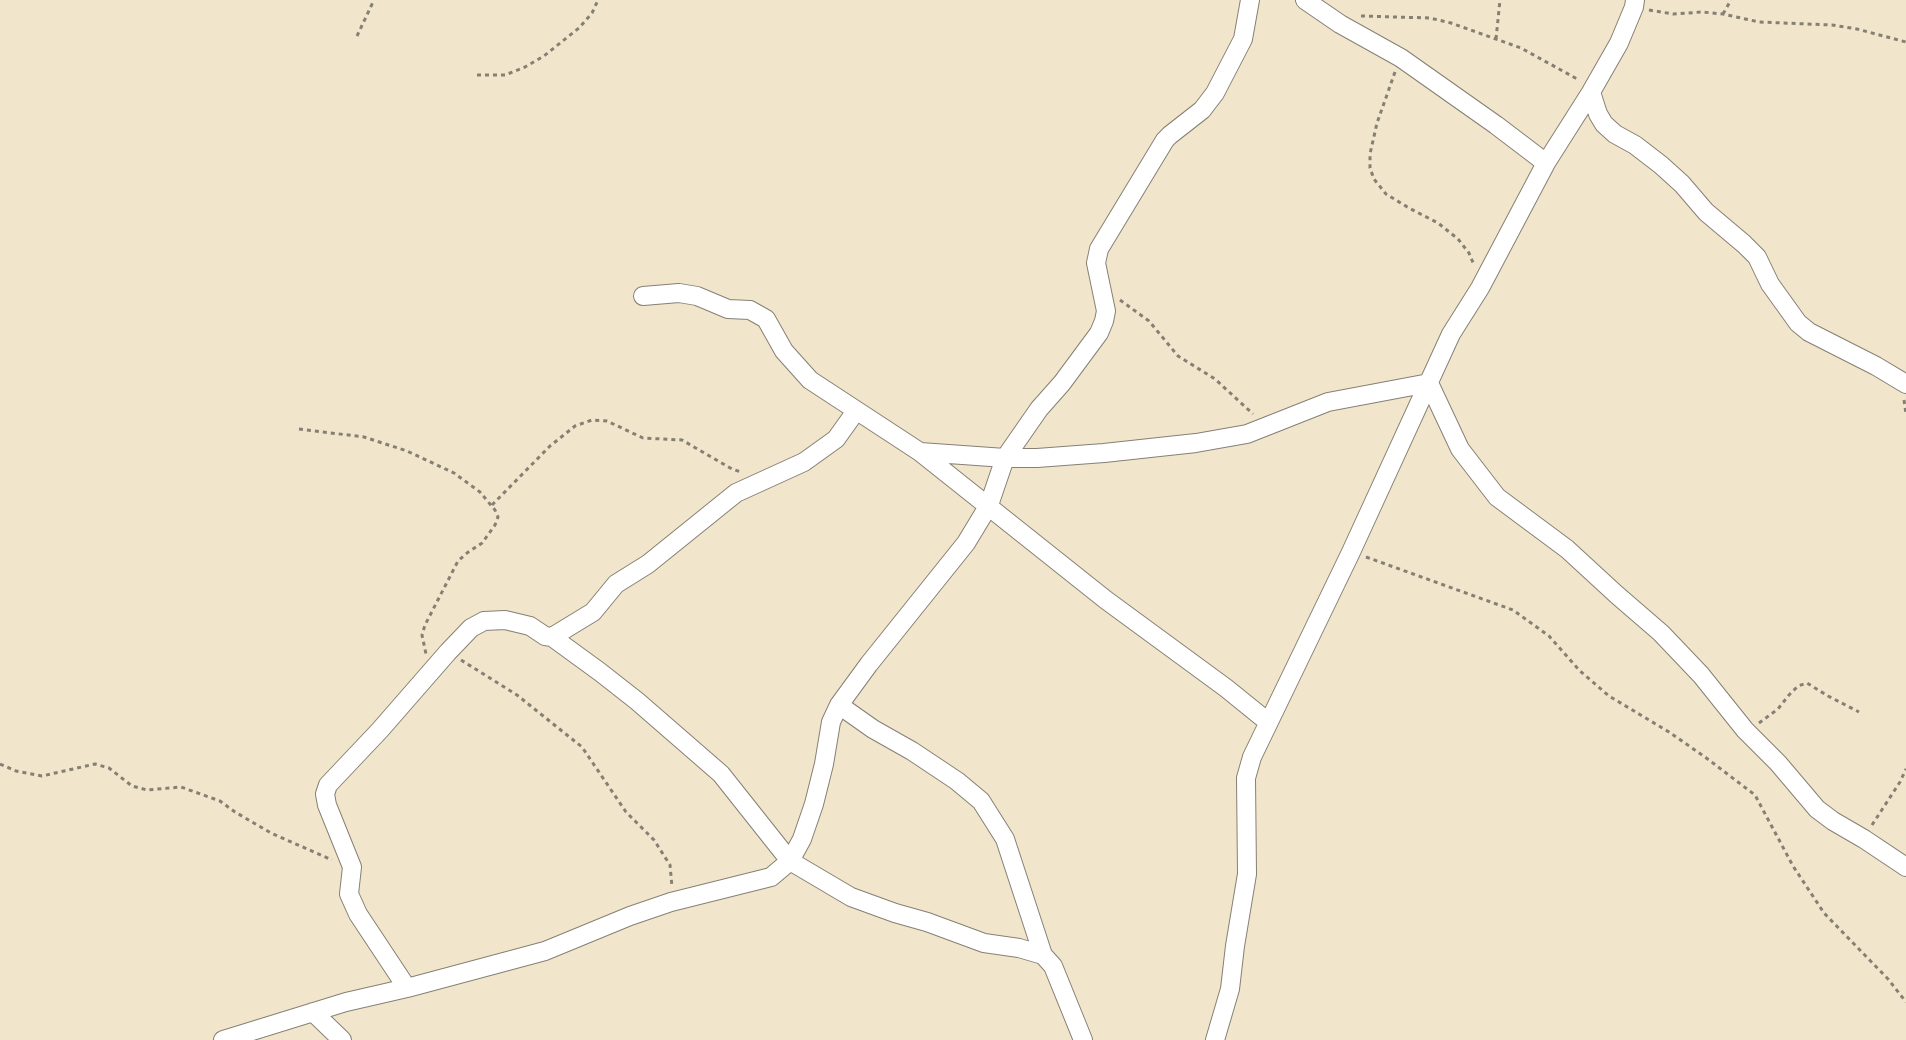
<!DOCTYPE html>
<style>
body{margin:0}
canvas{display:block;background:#f1e5cb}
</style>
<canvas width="1906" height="1040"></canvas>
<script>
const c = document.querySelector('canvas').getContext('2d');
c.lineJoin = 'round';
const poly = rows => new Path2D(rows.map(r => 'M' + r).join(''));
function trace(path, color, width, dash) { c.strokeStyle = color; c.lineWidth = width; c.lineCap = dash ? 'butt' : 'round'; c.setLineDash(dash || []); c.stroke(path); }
const path = poly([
 [1649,10,1673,14,1702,12,1723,14,1759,22,1832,25,1857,29,1906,42],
 [1723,14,1731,0],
 [1361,16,1430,18,1451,23,1521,48,1579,80],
 [357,36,374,0],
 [1496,39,1500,0],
 [1395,72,1377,123,1370,154,1370,168,1374,179,1386,194,1409,208,1438,223,1458,239,1469,253,1474,265],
 [477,75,505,75,525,67,544,56,579,28,592,13,598,0],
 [1120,300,1149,321,1178,356,1215,379,1253,414],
 [1904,400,1906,414],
 [299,429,364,437,407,451,454,473,480,492,495,510,498,517,495,525,482,543,467,553,458,561,425,625,422,635,426,654],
 [492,505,550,446,575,426,592,420,607,421,643,438,682,440,732,469,741,472],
 [1366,557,1513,610,1549,636,1580,671,1609,696,1669,732,1705,757,1755,795,1793,866,1824,913,1888,979,1906,1002],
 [461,660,517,695,582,747,626,812,654,840,670,865,672,887],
 [1759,723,1778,709,1789,695,1798,686,1807,683,1828,696,1859,712],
 [0,764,16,771,42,776,95,764,109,768,132,786,147,790,181,787,220,801,235,812,271,833,332,860],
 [1872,825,1900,782,1906,769]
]);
const minor = poly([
 [1305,0,1340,24,1401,58,1496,125,1546,163],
 [1591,92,1598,114,1604,124,1615,134,1635,145,1661,165,1682,184,1706,212,1744,244,1757,257,1770,284,1798,323,1809,332,1876,366,1906,384],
 [643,296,679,293,697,296,728,309,750,310,766,319,784,351,810,380,920,452,1106,600,1226,688,1268,722],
 [920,452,1005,458,1037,458,1104,453,1196,443,1247,434,1328,402,1429,383,1460,449,1497,497,1567,549,1617,595,1661,633,1701,675,1745,730,1778,763,1817,809,1833,821,1864,839,1906,867],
 [552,637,600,672,637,701,721,774,790,861,851,897,895,913,927,922,984,943,1019,948,1043,955,1053,966,1083,1040],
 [839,705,873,729,912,751,957,781,981,801,1005,839,1043,955],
 [407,988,358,914,349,894,352,867,327,805,325,794,328,785,380,730,448,652,471,628,484,621,505,620,530,626,545,636,552,637,593,612,616,584,648,564,736,493,804,462,836,439,856,411],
 [313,1012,342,1040],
 [223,1040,346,1002,407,988,545,951,630,916,671,902,771,877,790,861,802,839,814,804,824,764,831,722,839,705,869,664,966,543,989,505,1005,458,1039,409,1062,383,1099,333,1104,321,1106,311,1096,263,1099,249,1165,140,1170,135,1202,110,1215,93,1243,39,1250,0],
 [1215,1040,1230,989,1235,946,1247,874,1246,778,1252,757,1351,552,1451,334,1480,288,1546,163,1591,92,1619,43,1634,7,1635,0]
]);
trace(minor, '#868074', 20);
trace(path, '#868074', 3, [4, 4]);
trace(minor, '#fff', 18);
</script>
